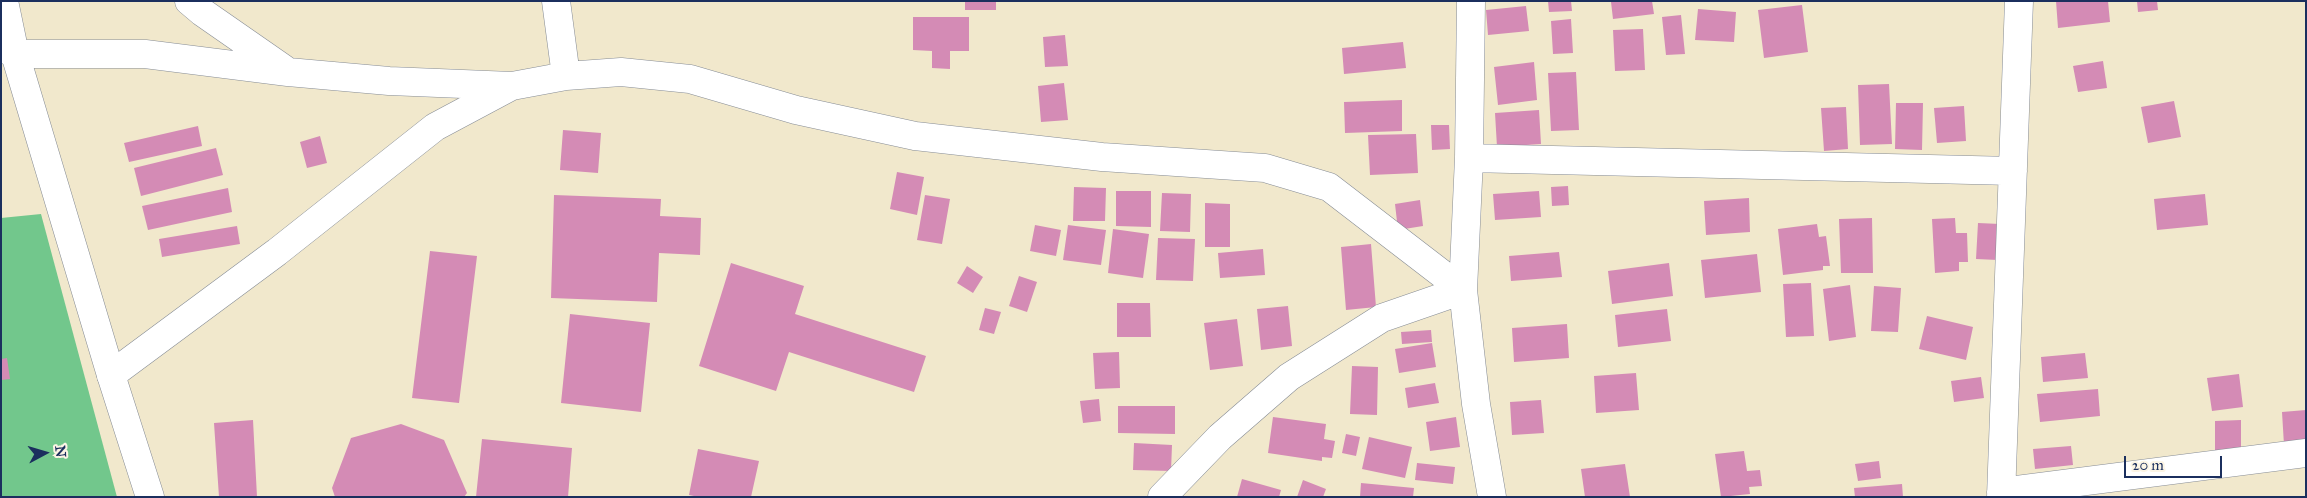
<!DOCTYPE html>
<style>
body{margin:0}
#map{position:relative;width:2307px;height:498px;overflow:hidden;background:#f1e8cc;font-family:"IM FELL Great Primer",serif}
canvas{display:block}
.frame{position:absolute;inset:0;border:2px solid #1b2f5e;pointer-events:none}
.north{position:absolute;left:20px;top:428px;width:50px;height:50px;-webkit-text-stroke:4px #fcf5e5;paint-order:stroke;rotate:84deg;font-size:14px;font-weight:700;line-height:20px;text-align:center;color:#1b2f5e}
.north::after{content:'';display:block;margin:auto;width:18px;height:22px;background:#1b2f5e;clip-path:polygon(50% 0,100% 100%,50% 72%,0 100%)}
.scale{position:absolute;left:2124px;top:456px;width:98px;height:22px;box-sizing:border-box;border:2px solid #1b2f5e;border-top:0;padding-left:6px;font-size:15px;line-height:18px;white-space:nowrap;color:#1b2f5e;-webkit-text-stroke:4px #fcf5e5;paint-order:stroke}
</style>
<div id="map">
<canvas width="2307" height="498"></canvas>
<div class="frame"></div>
<div class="north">N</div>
<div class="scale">20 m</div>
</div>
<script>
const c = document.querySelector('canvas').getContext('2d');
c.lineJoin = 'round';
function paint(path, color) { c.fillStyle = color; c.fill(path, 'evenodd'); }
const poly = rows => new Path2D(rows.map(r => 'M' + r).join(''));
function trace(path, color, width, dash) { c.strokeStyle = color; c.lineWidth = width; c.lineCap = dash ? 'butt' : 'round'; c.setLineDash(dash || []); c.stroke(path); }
const green = poly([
 [41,214,117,497,1,497,1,218]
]);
const building = poly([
 [965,1,996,1,996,10,965,10],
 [1548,1,1571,1,1572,11,1549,12],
 [1619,1,1652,1,1654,14,1613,19,1611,2],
 [2056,1,2108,1,2110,22,2058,28],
 [2137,1,2157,1,2158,10,2138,12],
 [1802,5,1808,52,1764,58,1758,10],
 [1526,6,1529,31,1488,35,1486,10],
 [1698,9,1736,12,1734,42,1695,40],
 [1681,15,1685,54,1666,55,1662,17],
 [913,17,969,17,969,51,950,51,950,69,932,68,932,51,913,50],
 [1571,19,1573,53,1553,54,1551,21],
 [1643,29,1645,70,1615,71,1613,30],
 [1065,35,1068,66,1045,67,1043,37],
 [1403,42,1406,68,1344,74,1342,48],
 [2103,61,2107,88,2078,92,2073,66],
 [1534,62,1537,100,1498,105,1494,67],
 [1576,72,1579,130,1551,131,1548,73],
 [1064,83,1068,120,1041,122,1038,86],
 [1889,84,1892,144,1860,145,1858,85],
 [1402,100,1402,131,1345,133,1344,102],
 [2174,101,2181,137,2148,143,2141,107],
 [1896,103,1923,103,1922,150,1895,149],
 [1964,106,1966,141,1937,143,1934,108],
 [1846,107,1848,149,1824,151,1821,108],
 [1539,110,1541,144,1497,147,1495,113],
 [1431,125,1449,125,1450,149,1432,150],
 [198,126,202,146,129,162,124,143],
 [563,130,601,133,598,173,560,170],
 [1416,134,1418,173,1370,175,1368,135],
 [320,136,327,163,307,168,300,142],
 [216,148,223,175,141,196,134,168],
 [897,172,924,177,917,215,890,209],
 [1568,186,1569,205,1552,206,1551,187],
 [1074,187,1106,188,1105,221,1073,221],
 [228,188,232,212,148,230,142,206],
 [1116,191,1151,191,1151,227,1116,226],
 [1539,191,1541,217,1495,220,1493,194],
 [1162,193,1191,194,1190,232,1160,231],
 [2205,194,2208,225,2157,230,2154,199],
 [554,195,661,199,660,216,701,218,700,255,659,253,657,302,551,298],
 [925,195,950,199,942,244,917,240],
 [1749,198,1750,232,1706,235,1704,201],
 [1420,200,1423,226,1398,230,1395,204],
 [1205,203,1230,204,1230,247,1205,247],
 [1872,218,1873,273,1841,273,1839,219],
 [1955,218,1956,233,1967,233,1968,262,1959,262,1959,271,1935,273,1932,219],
 [1978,223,2000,224,1998,260,1976,259],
 [1817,224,1819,237,1826,236,1830,266,1823,266,1823,270,1783,275,1778,229],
 [1035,225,1061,230,1056,256,1030,251],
 [1068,225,1106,230,1101,265,1063,260],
 [237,226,240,244,162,257,159,239],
 [1113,229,1149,234,1143,278,1108,273],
 [1158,238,1195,239,1193,281,1156,280],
 [1371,244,1376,307,1346,310,1341,247],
 [1263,249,1265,275,1220,278,1218,253],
 [430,251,477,256,459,403,412,398],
 [1559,252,1562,277,1511,281,1509,256],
 [1757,254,1761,292,1705,298,1701,260],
 [731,263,804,286,795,314,926,356,914,392,789,352,776,391,699,366],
 [1669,263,1673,296,1612,304,1608,271],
 [967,266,983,277,973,293,957,283],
 [1019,276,1037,282,1027,312,1009,306],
 [1811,283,1814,336,1786,337,1783,284],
 [1850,285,1856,337,1829,341,1823,289],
 [1874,286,1901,288,1898,332,1871,331],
 [1117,303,1150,303,1151,337,1117,337],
 [1288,306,1292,346,1261,350,1257,309],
 [985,308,1001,312,994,334,979,330],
 [1667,309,1671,341,1618,347,1615,315],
 [570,314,650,323,641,412,561,403],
 [1927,316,1973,327,1966,360,1919,349],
 [1237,319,1243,366,1210,370,1204,323],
 [1567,324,1569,358,1514,362,1512,328],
 [1431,330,1432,342,1402,344,1401,332],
 [1432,343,1436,367,1399,373,1395,349],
 [1119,352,1120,388,1095,389,1093,353],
 [2085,353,2088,378,2043,382,2041,357],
 [7,358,10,379,1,380,1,359],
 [1352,366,1378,367,1377,415,1350,414],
 [1636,373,1639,410,1596,413,1594,376],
 [2239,374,2243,407,2212,411,2207,378],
 [1981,377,1984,398,1954,402,1951,381],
 [1435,383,1439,403,1408,408,1405,388],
 [2098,389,2100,416,2040,422,2037,394],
 [1099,399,1101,421,1083,423,1080,401],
 [1541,400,1544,433,1512,435,1510,402],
 [1118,406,1175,406,1175,434,1118,433],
 [2306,410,2306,443,2284,445,2282,412],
 [1273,417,1326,424,1324,439,1335,441,1332,458,1322,457,1322,461,1268,453],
 [1456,417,1460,447,1430,451,1426,422],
 [253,420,257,497,219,497,214,423],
 [2241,420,2241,451,2215,452,2215,421],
 [401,424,444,440,467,493,464,497,335,497,332,488,351,438],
 [1346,434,1360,437,1356,456,1342,453],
 [1369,437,1412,447,1405,478,1362,469],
 [482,439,572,448,568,497,476,497],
 [1134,443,1172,445,1171,471,1133,470],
 [2071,446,2073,465,2035,469,2033,449],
 [698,449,759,461,751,497,699,497,689,495],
 [1744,451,1747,471,1760,470,1762,486,1749,487,1750,494,1721,497,1715,454],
 [1879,461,1881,478,1858,481,1855,464],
 [1417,463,1455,467,1453,484,1415,480],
 [1625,464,1630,497,1585,497,1581,469],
 [1242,479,1281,490,1279,497,1237,497],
 [1303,480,1326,489,1323,497,1297,497],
 [1361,483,1414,488,1413,497,1360,497],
 [1902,484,1903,497,1855,497,1854,488]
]);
const minor = poly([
 [189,1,202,12,284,69],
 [556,1,566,76],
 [1471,1,1469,158,1463,290,1476,404,1492,497],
 [1,47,15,54,145,54,288,72,389,81,512,86,566,76,621,72,690,79,796,110,915,136,1102,157,1265,168,1329,187,1463,290],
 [1469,158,2013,171],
 [111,375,277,252,435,127,510,87],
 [2001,492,2306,453],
 [1162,497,1220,437,1289,377,1382,318,1463,290],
 [2001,497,2019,1]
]);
const major = poly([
 [4,1,15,54,111,375,150,497]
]);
paint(green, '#72c78c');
paint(building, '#d48bb5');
trace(minor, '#868c95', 29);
trace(major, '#868c95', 29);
trace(minor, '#fff', 28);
trace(major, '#fff', 28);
</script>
